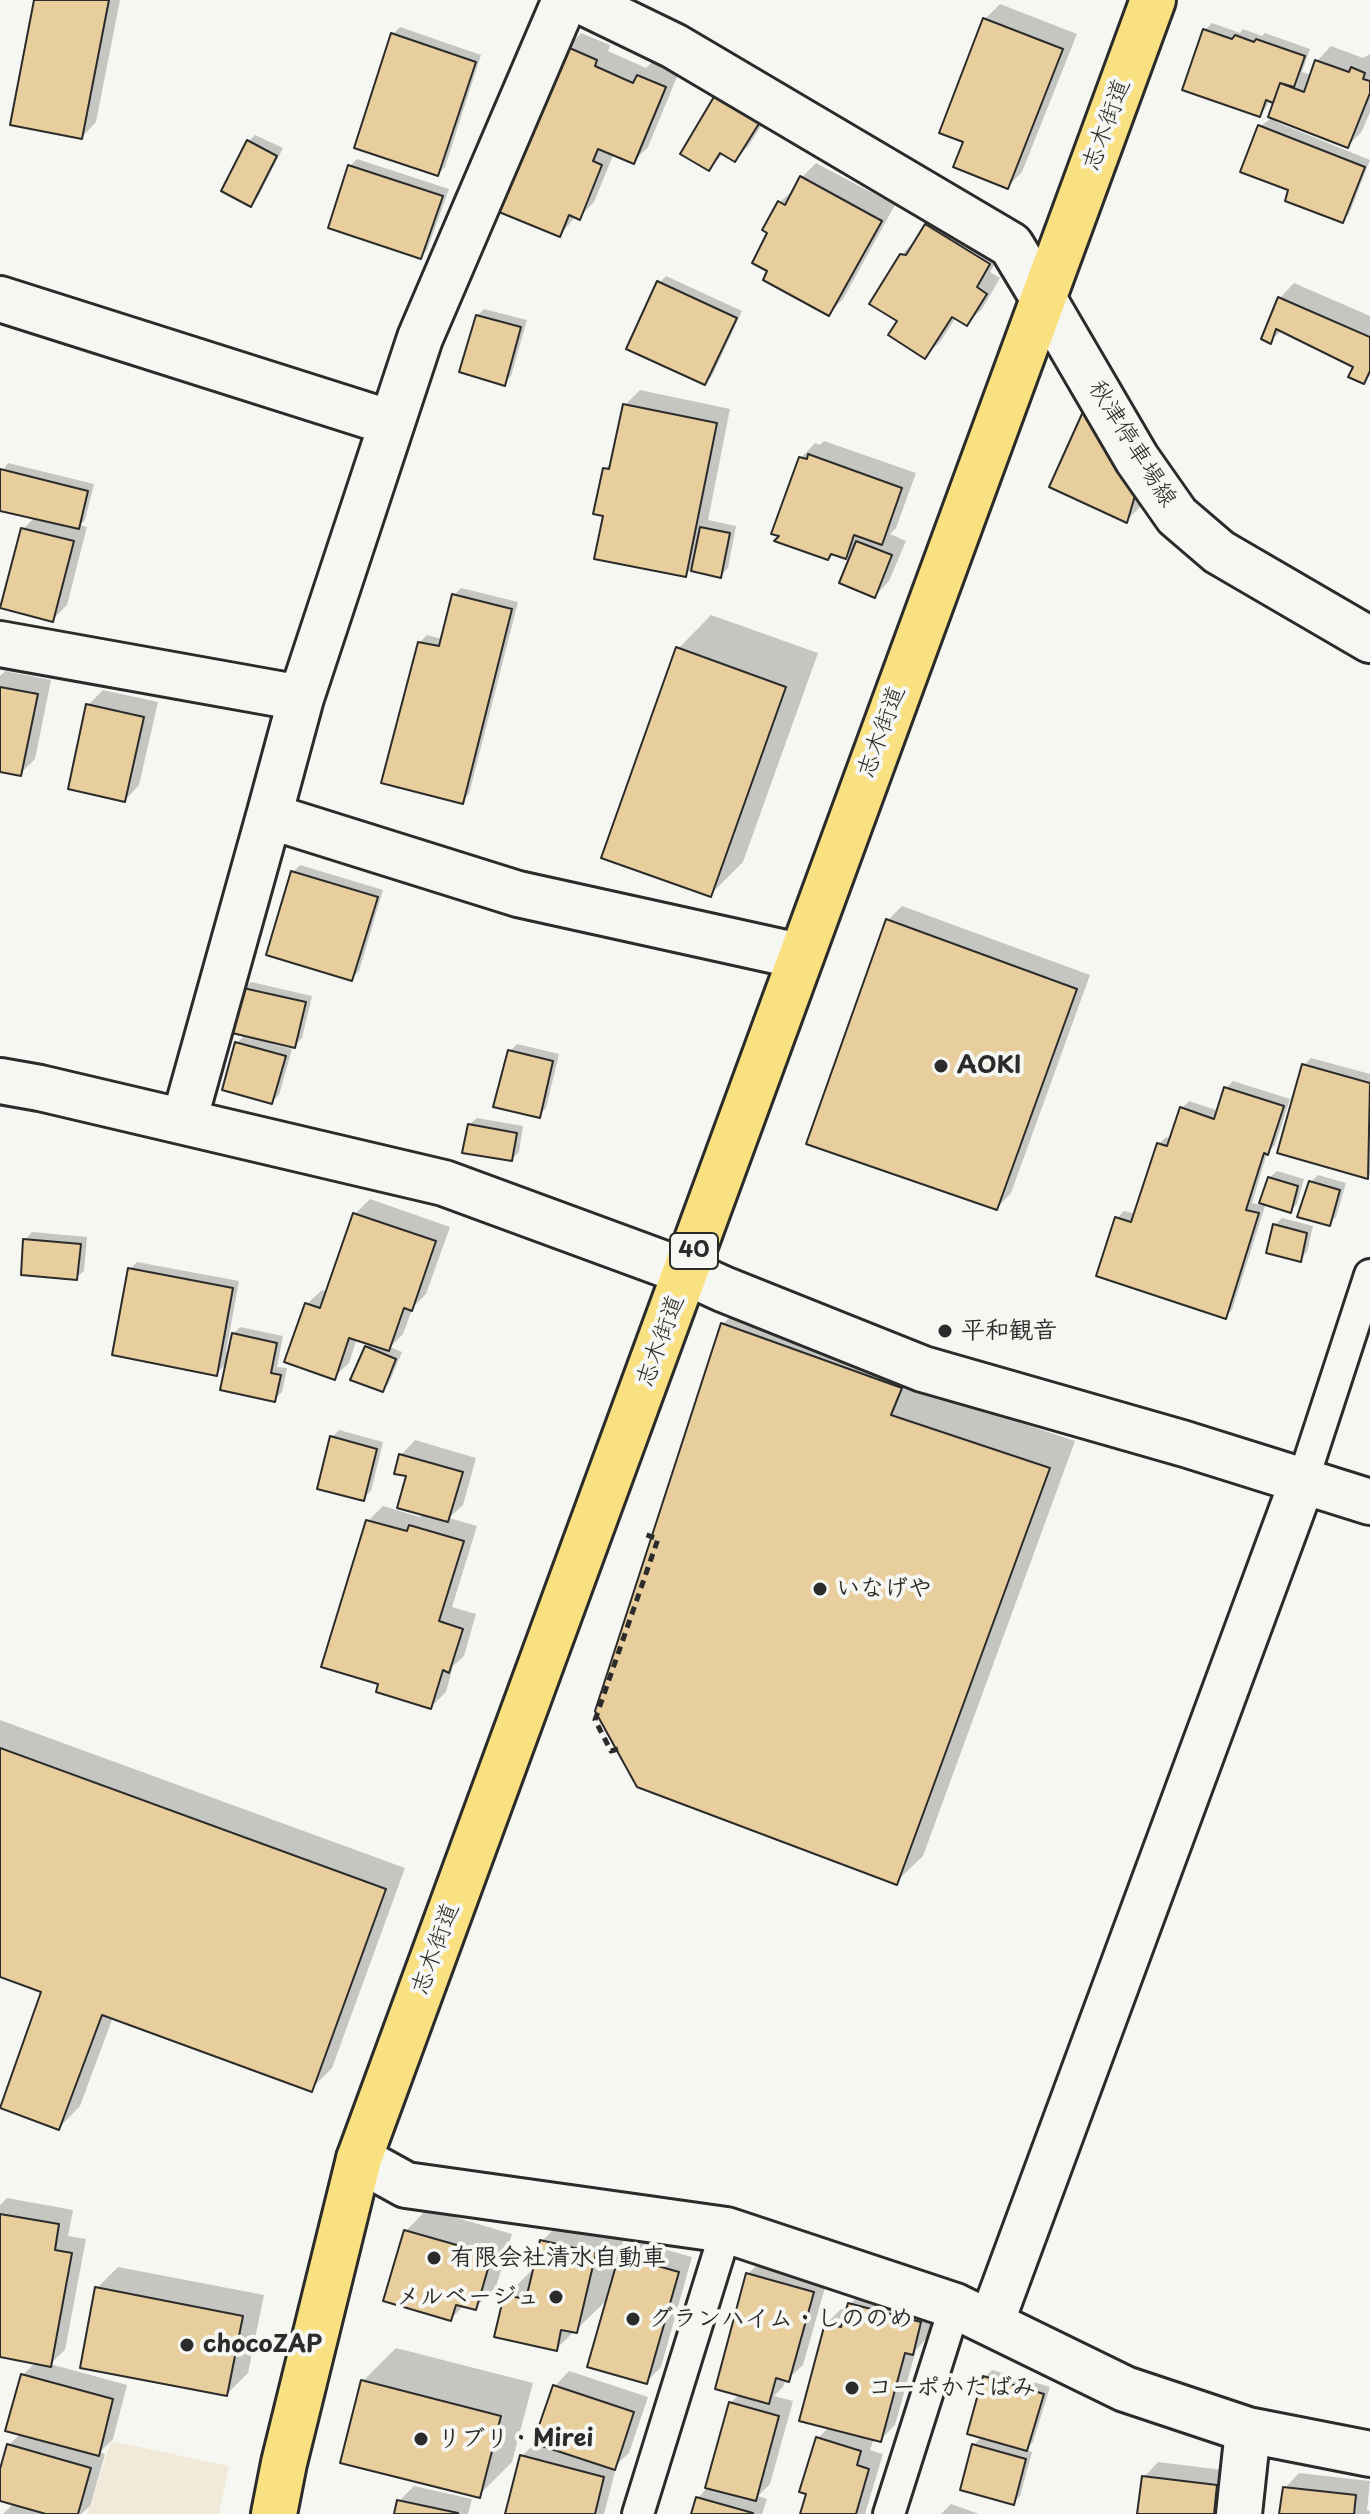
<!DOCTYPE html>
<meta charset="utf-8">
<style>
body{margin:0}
canvas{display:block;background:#f6f6f2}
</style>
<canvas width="1370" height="2514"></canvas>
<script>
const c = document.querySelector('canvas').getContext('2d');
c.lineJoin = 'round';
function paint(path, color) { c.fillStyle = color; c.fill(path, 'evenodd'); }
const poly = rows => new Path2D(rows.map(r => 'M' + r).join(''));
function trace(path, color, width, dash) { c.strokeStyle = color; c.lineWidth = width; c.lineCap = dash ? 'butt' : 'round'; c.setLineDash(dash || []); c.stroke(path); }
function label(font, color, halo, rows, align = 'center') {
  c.font = font + ' "Playpen Sans","Klee One",sans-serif'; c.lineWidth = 8; c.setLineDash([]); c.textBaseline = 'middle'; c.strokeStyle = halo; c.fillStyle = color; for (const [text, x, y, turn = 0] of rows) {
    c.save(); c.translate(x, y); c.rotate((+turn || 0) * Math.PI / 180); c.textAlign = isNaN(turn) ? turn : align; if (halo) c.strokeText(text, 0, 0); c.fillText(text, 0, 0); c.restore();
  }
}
const built = poly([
 [111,2441,229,2466,219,2514,87,2514]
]);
const shadow = poly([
 [36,0,120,0,96,122,82,137],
 [1000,4,1077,34,1022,172,1008,186,965,141,941,132,985,19],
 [1212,23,1240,33,1243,29,1262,36,1265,33,1310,49,1302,72,1312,75,1317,61,1331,46,1363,58,1370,54,1370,112,1362,131,1348,146,1277,119,1276,122,1370,160,1349,214,1342,221,1290,189,1260,126,1269,120,1276,101,1269,100,1266,108,1259,115,1205,30],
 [400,27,481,55,445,167,438,174,393,34],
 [581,33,610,45,608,51,646,68,653,61,679,72,648,147,633,162,614,153,594,202,579,217,576,216,560,235,567,48],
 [773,107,749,145,735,160,724,153,709,169,683,153],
 [255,135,283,148,258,197,251,204,248,142],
 [357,159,449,189,427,250,420,257,330,227,350,166],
 [816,163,895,205,843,299,829,313,770,270,770,232,765,229,780,202,796,188,802,177],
 [941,211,1003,249,990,272,1000,278,982,309,967,323,956,317,940,342,925,356,899,320,901,256],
 [666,276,742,311,712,376,705,383,659,283],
 [1294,283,1370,316,1370,375,1364,382,1356,366,1282,330,1270,341,1280,298],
 [484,309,527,320,511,376,504,383,477,316],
 [640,390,730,409,708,520,736,526,728,568,720,576,691,569,685,575,606,515,605,469,613,461,625,405],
 [1087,406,1147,500,1126,521],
 [824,441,916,473,896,528,890,534,906,541,889,581,875,596,857,545,845,557,834,552,828,558,783,535,801,458,815,443,820,445],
 [8,463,94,484,85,520,80,525,87,527,67,605,52,620,23,529,35,517,0,509,0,475],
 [461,588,518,602,469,794,462,801,419,643,427,635,442,639,454,595],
 [711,615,818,653,743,862,710,895,678,649],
 [5,671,51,680,35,759,20,774,0,770,0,676],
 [103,690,158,702,139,785,125,800,88,705],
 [300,865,383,890,359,971,352,978,293,872],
 [902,906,1090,975,1011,1193,997,1208,887,921],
 [251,982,312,996,302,1038,295,1045,273,1040,272,1044,292,1049,279,1095,271,1102,237,1043,246,1034,244,989],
 [517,1044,559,1054,546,1108,539,1115,510,1051],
 [1311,1058,1370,1074,1370,1174,1368,1176,1304,1065],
 [1233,1081,1290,1099,1275,1145,1267,1153,1252,1203,1261,1205,1269,1178,1277,1171,1304,1179,1297,1204,1290,1211,1266,1203,1232,1310,1225,1317,1117,1218,1124,1211,1136,1214,1159,1144,1166,1137,1172,1139,1182,1108,1189,1101,1219,1111,1226,1088],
 [477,1118,523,1126,519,1152,512,1159,469,1125],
 [1318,1175,1346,1183,1336,1217,1329,1224,1311,1182],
 [370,1199,450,1227,426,1294,413,1307,403,1334,390,1347,402,1352,389,1383,382,1390,367,1347,371,1343,357,1338,349,1363,334,1377,307,1304,322,1290,328,1292,355,1214],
 [1282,1218,1313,1226,1307,1252,1300,1259,1275,1225],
 [32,1232,87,1237,84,1271,76,1278,25,1240],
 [137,1262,239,1281,226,1352,230,1352,233,1334,240,1327,283,1336,277,1367,287,1368,282,1392,275,1399,228,1362,216,1374,130,1269],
 [749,1298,916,1388,1075,1441,923,1856,896,1882,723,1324],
 [339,1430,383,1442,371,1491,363,1498,332,1437],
 [415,1440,476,1458,463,1505,449,1518,477,1526,452,1607,476,1614,464,1656,453,1666,446,1692,431,1707,380,1683,368,1521,383,1506,420,1517,424,1513,401,1455],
 [0,1720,405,1868,332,2068,311,2089,113,2017,80,2106,59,2128,44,1991,0,1975],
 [7,2198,73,2210,68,2236,86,2239,65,2350,50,2364,127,2385,113,2439,100,2452,105,2454,90,2506,81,2514,3,2514,14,2503,0,2499,0,2476,9,2445,21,2433,23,2375,36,2362,0,2355,0,2205],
 [575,2208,628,2220,619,2258,635,2241,692,2257,661,2367,647,2381,608,2299,556,2349,506,2296,536,2266,542,2241],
 [427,2209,512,2234,496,2287,475,2308,464,2305,451,2319,406,2231],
 [763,2259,828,2277,803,2365,788,2379,786,2378,783,2387,774,2396,793,2401,770,2484,758,2496,767,2499,762,2514,693,2514,698,2498,707,2488,730,2403,740,2394,748,2274],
 [118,2267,264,2295,248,2373,227,2394,97,2288],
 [865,2290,935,2308,927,2338,916,2350,895,2425,880,2440,874,2438,870,2450,883,2454,865,2514,802,2514,818,2438,829,2427,826,2324,841,2309,848,2311,850,2304],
 [396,2348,533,2383,512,2462,479,2495,363,2381],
 [992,2370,1050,2387,1033,2442,1025,2450,1032,2452,1020,2496,1013,2503,974,2445,982,2436,985,2377],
 [569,2371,648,2397,629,2453,617,2464,604,2514,507,2514,522,2456,536,2442,555,2386],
 [1158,2462,1231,2471,1226,2514,1139,2514,1144,2477],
 [1299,2473,1370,2481,1367,2510,1370,2511,1370,2514,1281,2514,1285,2488],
 [414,2486,472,2499,468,2514,396,2514,399,2501],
 [951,2504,979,2514,941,2514]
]);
const building = poly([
 [34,0,109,0,82,139,10,125,34,0],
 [983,18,1063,49,1008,189,953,167,963,142,939,133,983,18],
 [1203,29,1232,39,1235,35,1254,42,1256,39,1305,56,1294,87,1280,83,1273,103,1266,100,1260,117,1182,90,1203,29],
 [391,33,476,62,438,176,354,148,391,33],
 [565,46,597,60,595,66,633,83,637,75,666,87,634,164,598,149,593,161,602,165,580,220,569,215,560,237,499,212,565,46],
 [1315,60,1349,72,1351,67,1365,73,1363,79,1370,81,1370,93,1348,148,1268,117,1280,83,1304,92,1315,60],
 [715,95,760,122,735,162,720,153,709,171,680,154,715,95],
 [1258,125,1365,167,1343,223,1285,201,1288,190,1240,172,1258,125],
 [247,140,277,156,251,207,221,191,247,140],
 [348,165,443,196,421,259,328,228,348,165],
 [800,176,882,221,829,316,763,280,767,271,752,263,767,233,762,230,778,201,785,205,800,176],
 [925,224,990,264,977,287,987,294,967,326,952,317,925,359,888,335,897,321,869,304,900,254,906,255,925,224],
 [657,281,737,318,705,385,626,349,657,281],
 [1278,297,1370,337,1370,371,1364,384,1348,377,1353,367,1276,329,1271,344,1261,339,1278,297],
 [476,315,521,327,505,386,459,372,476,315],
 [623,404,717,423,686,577,594,559,603,516,593,514,603,468,609,469,623,404],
 [1086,405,1136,492,1127,523,1049,487,1086,405],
 [808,454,902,488,882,545,854,535,846,559,831,554,828,560,774,541,779,536,771,534,799,457,807,459,808,454],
 [0,469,88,491,79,529,0,511,0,469],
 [700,527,730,533,721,578,691,571,700,527],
 [21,528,74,541,53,622,0,608,21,528],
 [856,541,892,555,875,598,839,583,856,541],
 [452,594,512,609,463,804,381,783,418,642,439,646,452,594],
 [676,647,786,687,711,897,601,858,676,647],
 [0,687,38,694,21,776,0,772,0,687],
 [86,704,144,717,125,802,68,789,86,704],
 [291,871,378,897,352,981,266,955,291,871],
 [886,919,1077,989,997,1210,806,1144,886,919],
 [243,988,306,1002,295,1048,232,1033,243,988],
 [235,1042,286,1056,272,1104,222,1090,235,1042],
 [508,1050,553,1061,540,1118,493,1107,508,1050],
 [1302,1064,1370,1083,1368,1179,1277,1153,1302,1064],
 [1224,1087,1284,1106,1268,1155,1264,1153,1246,1210,1259,1213,1226,1319,1096,1276,1115,1217,1131,1222,1157,1143,1167,1146,1180,1107,1214,1119,1224,1087],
 [468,1124,517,1133,512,1161,462,1153,468,1124],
 [1268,1177,1298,1186,1291,1213,1259,1203,1268,1177],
 [1309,1181,1340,1190,1330,1226,1297,1217,1309,1181],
 [353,1213,436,1241,412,1311,404,1308,389,1351,349,1338,335,1380,284,1362,305,1303,320,1308,353,1213],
 [1273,1224,1307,1233,1301,1262,1266,1253,1273,1224],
 [23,1239,81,1244,77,1280,21,1275,23,1239],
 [128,1268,233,1288,217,1376,112,1355,128,1268],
 [721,1323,902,1388,891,1415,1050,1468,897,1885,637,1787,595,1711,721,1323],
 [232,1333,277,1343,271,1373,281,1375,275,1402,220,1390,232,1333],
 [365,1346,396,1359,383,1392,350,1380,365,1346],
 [330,1436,377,1449,364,1501,317,1489,330,1436],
 [399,1454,463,1472,448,1522,397,1508,406,1476,394,1474,399,1454],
 [366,1520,407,1531,409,1525,464,1541,439,1621,463,1629,449,1673,443,1670,431,1709,376,1692,378,1684,321,1667,366,1520],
 [0,1748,386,1889,312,2092,102,2015,59,2130,0,2108,41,1992,0,1977,0,1748],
 [0,2214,59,2224,55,2250,72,2253,51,2367,0,2357,0,2214],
 [404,2230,492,2255,476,2310,456,2305,451,2321,383,2301,404,2230],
 [540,2240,596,2253,577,2333,561,2330,557,2351,494,2337,504,2295,526,2299,540,2240],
 [619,2255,679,2272,647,2384,587,2367,619,2255],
 [746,2273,814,2292,789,2382,776,2378,769,2404,715,2389,746,2273],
 [95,2287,243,2316,227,2396,80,2368,95,2287],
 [848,2303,921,2322,913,2355,905,2353,881,2442,799,2421,825,2323,841,2327,848,2303],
 [21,2374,113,2399,99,2456,5,2431,21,2374],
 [983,2376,1044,2394,1027,2451,967,2434,983,2376],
 [361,2380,501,2416,480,2498,340,2463,361,2380],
 [553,2385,634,2412,615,2470,533,2443,553,2385],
 [729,2402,779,2416,756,2501,705,2488,729,2402],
 [816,2437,861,2451,857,2465,869,2469,856,2514,800,2514,806,2494,799,2492,816,2437],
 [7,2444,91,2468,78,2514,46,2514,0,2501,0,2469,7,2444],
 [972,2444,1026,2459,1014,2505,960,2490,972,2444],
 [520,2455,604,2477,595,2514,505,2514,520,2455],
 [1142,2476,1217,2485,1214,2514,1137,2514,1142,2476],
 [1283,2487,1356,2495,1354,2514,1279,2514,1283,2487],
 [696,2497,753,2513,753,2514,691,2514,696,2497],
 [397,2500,458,2513,458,2514,394,2514,397,2500]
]);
const path = poly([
 [618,1749,611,1751,595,1720,658,1539,644,1534]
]);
const service = poly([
 [1303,1480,1370,1275],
 [638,2514,726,2230],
 [889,2514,955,2306]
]);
const minor = poly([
 [565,0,420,338,301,698,269,816,518,894,799,956],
 [579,0,674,46,1011,245,1043,298],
 [0,299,391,423],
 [0,644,301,698],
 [0,1081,40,1088,444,1183,686,1272,723,1289,923,1369,1185,1444,1370,1502],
 [184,1121,269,816],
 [359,2159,406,2185,726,2230,955,2306,1125,2389,1248,2430,1370,2454],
 [991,2323,1303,1480],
 [1239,2514,1248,2430]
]);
const secondary = poly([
 [1043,298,1137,459,1177,516,1219,552,1370,640]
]);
const primary = poly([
 [274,2514,284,2463,359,2159,1153,0]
]);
const markers = [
 [941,1066,8,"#2b2b2b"],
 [945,1331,8,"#2b2b2b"],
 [820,1589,8,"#2b2b2b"],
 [434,2258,8,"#2b2b2b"],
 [556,2297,8,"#2b2b2b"],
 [633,2319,8,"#2b2b2b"],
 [187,2345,8,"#2b2b2b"],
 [852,2388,8,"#2b2b2b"],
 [421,2439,8,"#2b2b2b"]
];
const shields = [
 [694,1251,48]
];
const shieldNames = [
 ["40",694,1251]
];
const streetNames = [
 ["志木街道",1107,125,-70],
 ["秋津停車場線",1132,444,58],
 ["志木街道",882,732,-70],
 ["志木街道",661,1341,-70],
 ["志木街道",436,1949,-70]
];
const poiNames = [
 ["AOKI",957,1066],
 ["平和観音",961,1331],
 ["いなげや",836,1589],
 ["有限会社清水自動車",450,2258],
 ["メルベージュ",540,2297,"right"],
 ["グランハイム・しののめ",649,2319],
 ["chocoZAP",203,2345],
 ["コーポかたばみ",868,2388],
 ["リブリ・Mirei",437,2439]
];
paint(built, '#f2ead8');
paint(shadow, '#0003');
paint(building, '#e8ce9d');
trace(building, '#2b2b2b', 2);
trace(service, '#2b2b2b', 36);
trace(minor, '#2b2b2b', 50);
trace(secondary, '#2b2b2b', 50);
trace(primary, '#2b2b2b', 50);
trace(path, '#2b2b2b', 5, [8, 6]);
trace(service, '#f6f6f2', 30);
trace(minor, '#f6f6f2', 44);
trace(secondary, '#f6f6f2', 44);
trace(primary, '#f9e181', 44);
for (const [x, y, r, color] of markers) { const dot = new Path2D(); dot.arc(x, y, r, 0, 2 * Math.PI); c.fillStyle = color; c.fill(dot); trace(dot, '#f6f6f2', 3); }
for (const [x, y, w] of shields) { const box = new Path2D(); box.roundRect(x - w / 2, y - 18, w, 36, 6); c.fillStyle = '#f6f6f2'; c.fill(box); trace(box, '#2b2b2b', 2); }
label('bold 22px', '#2b2b2b', null, shieldNames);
label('24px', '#2b2b2b', '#f6f6f2', streetNames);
label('bold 24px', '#2b2b2b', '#f6f6f2', poiNames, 'left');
</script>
